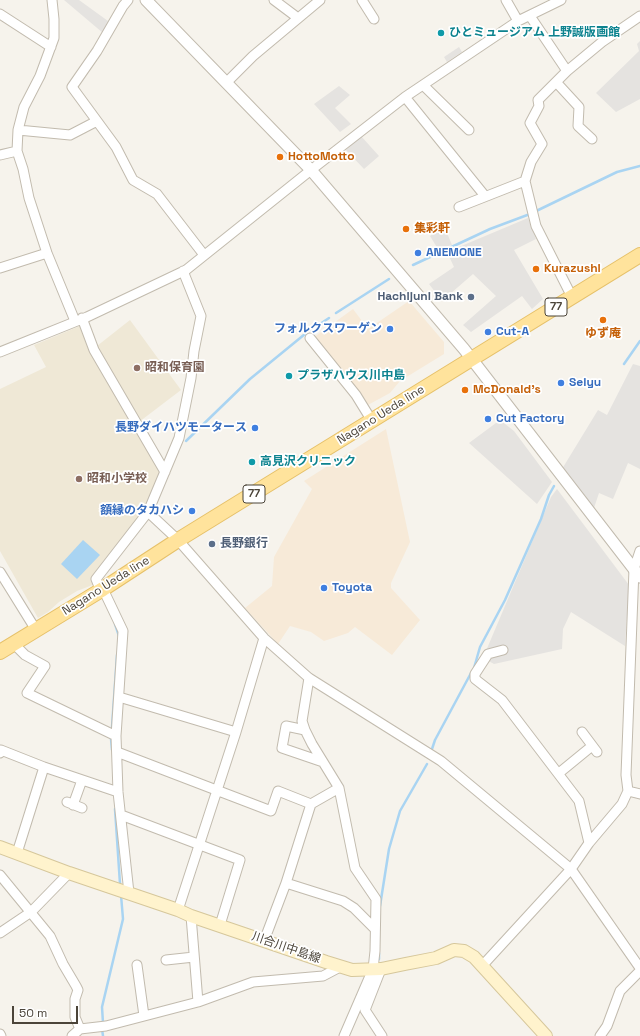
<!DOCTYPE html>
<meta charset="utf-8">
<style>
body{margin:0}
#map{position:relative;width:640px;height:1036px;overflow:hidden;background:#f6f3ec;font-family:"Space Grotesk",sans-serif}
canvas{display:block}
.scale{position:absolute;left:12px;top:1006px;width:66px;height:18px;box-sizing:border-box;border:2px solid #4b4439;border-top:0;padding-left:5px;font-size:12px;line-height:14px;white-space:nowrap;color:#4b4439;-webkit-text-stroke:3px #fff;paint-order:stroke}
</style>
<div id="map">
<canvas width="640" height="1036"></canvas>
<div class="scale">50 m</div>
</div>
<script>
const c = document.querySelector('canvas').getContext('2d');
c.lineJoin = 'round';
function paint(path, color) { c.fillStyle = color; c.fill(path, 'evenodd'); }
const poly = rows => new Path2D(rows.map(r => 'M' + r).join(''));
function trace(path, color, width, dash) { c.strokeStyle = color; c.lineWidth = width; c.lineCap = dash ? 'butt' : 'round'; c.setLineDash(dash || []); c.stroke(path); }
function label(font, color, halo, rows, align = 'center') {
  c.font = font + ' "Space Grotesk","Noto Sans JP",sans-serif'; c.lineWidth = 3.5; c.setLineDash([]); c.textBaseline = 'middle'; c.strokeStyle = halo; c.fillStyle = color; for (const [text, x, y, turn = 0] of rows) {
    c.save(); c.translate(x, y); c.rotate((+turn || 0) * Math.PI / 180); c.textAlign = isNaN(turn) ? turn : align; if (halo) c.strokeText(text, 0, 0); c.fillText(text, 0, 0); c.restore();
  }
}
const commercial = poly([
 [409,301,444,342,444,354,400,381,390,393,366,406,313,338,353,309,368,329],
 [386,429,410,542,391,583,391,588,420,620,392,655,355,627,348,633,324,641,311,632,290,626,278,644,245,608,272,586,274,557,312,489,304,481]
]);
const education = poly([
 [130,320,181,390,139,422,97,346],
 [80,326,162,471,143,515,95,584,77,591,59,602,48,612,38,618,0,551,0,389,46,367,34,345]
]);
const parking = poly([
 [64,0,79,0,108,21,103,33],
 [640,41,640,99,616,112,596,93,639,51,637,44],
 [459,47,462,52,447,62,444,57],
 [339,86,350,95,335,108,351,124,340,132,314,104],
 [361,136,379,156,364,169,346,150],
 [528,218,536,239,514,250,543,299,532,309,522,296,471,332,463,325,496,296,473,274,442,301,429,284,454,267,447,252],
 [444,226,452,245,438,249,430,236],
 [633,364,640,366,640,469,628,463,613,499,599,493,594,508,562,469,598,410,607,415],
 [500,420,514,431,552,482,537,504,469,443],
 [557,489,629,585,625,646,571,612,563,629,562,649,494,664,483,658,551,497]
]);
const water = poly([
 [83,540,100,555,77,579,61,564]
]);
const stream = poly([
 [413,265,490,229,530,214,617,172,640,166],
 [336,313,389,279],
 [311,330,329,318],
 [624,364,640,341],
 [186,441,250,379,305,334],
 [115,624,119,636],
 [474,668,480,647,505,600,541,519,549,495,554,486],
 [112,727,117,655],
 [111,739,112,750],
 [432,749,435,740,471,673],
 [115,809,120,884],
 [380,906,389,849,400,811,427,764],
 [379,959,379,953],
 [103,1023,102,1007,123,919,121,895],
 [102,1029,103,1036]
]);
const minor = poly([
 [52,0,54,19,54,38,40,76,24,107,18,130,17,151,23,169,29,198,47,253,75,321],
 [128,0,123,6,97,51,72,87,116,147,133,180,157,194,204,255],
 [274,0,298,18],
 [362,0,374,19],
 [506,0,518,21],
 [0,14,51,47],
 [530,16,567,71,538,100,539,106,530,123,542,144,531,162,525,181,536,226,572,297],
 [567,71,602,42,640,16],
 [227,82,253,56,320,0],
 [556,82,579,107,578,126,592,139],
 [423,85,469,130],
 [405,97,485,196],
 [18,130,70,135,97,121],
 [0,155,17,151],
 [459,207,525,181],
 [0,268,47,253],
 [82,318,94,350,165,472],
 [310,338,356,395,372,421],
 [0,352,87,317,186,270,311,170,405,97,518,21,561,0],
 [148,512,178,540,264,638,309,678,441,761,571,869,640,968],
 [0,572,36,630],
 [14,644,25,655,45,666,27,693,116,736],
 [503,650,488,654,475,674,475,679,502,700,579,801,589,843],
 [309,678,302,721,305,730,312,744,339,788,355,868,376,899,375,951,373,969,344,1036],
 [119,697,236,732],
 [305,730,286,726,282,748,323,762],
 [582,732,597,752],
 [117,752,271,811,278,791,311,804],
 [0,753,1,750,44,767,118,792],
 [559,773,592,746],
 [628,791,640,794],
 [67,802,82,808],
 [73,805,82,780],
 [121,815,240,860,220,925],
 [17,853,44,767],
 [0,875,50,936,63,964,76,986,78,990,75,999,75,1017,80,1029],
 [286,883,343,901,354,908,375,929],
 [129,893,118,792,116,736,123,631,103,589,98,584,96,579,148,512,179,438,191,378,194,351,201,316,183,271],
 [178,910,236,732,264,638],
 [191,916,198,1002],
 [0,933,31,912,69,873],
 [264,941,286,883,311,804,339,788],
 [166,960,194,957],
 [137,965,144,1016],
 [482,966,571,869,589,843,622,804,628,791,626,775,634,569,640,551],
 [381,969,365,1010,382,1036],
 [0,1034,1,1036],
 [72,1036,80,1029,106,1026,198,1002,253,982,323,976,340,967],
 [600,1036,607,1026,620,991,640,971]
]);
const tertiary = poly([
 [146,0,311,170,464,349,640,577]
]);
const secondary = poly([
 [0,847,69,873,178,910,191,916,326,962,352,970,381,969,405,964,436,958,454,950,464,951,474,957,546,1036]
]);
const primary = poly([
 [0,652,103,589,178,540,640,255]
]);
const markers = [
 [441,33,4,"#0f9aa8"],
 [280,157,4,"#e8710a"],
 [406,229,4,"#e8710a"],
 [418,253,4,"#3f7fe0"],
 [536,269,4,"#e8710a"],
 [471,297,4,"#5c6f8a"],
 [603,320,4,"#e8710a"],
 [390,329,4,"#3f7fe0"],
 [488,332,4,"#3f7fe0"],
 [137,368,4,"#8d6e63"],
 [289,376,4,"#0f9aa8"],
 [561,383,4,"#3f7fe0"],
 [465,390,4,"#e8710a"],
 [488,419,4,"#3f7fe0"],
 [255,428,4,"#3f7fe0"],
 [252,462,4,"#0f9aa8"],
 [79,479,4,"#8d6e63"],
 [192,511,4,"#3f7fe0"],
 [212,544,4,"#5c6f8a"],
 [324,588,4,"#3f7fe0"]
];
const shields = [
 [556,307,22],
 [254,494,22]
];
const shieldNames = [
 ["77",556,307],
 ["77",254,494]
];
const cultureNames = [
 ["ひとミュージアム 上野誠版画館",449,33],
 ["プラザハウス川中島",297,376],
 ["高見沢クリニック",260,462]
];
const foodNames = [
 ["HottoMotto",288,157],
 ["集彩軒",414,229],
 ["Kurazushi",544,269],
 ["ゆず庵",603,334,"center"],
 ["McDonald's",473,390]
];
const shopNames = [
 ["ANEMONE",426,253],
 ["フォルクスワーゲン",382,329,"right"],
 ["Cut-A",496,332],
 ["Seiyu",569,383],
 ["Cut Factory",496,419],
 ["長野ダイハツモータース",247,428,"right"],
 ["額縁のタカハシ",184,511,"right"],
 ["Toyota",332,588]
];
const serviceNames = [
 ["Hachijuni Bank",463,297],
 ["長野銀行",220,544,"left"]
];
const educationNames = [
 ["昭和保育園",145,368],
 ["昭和小学校",87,479]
];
const streetNames = [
 ["Nagano Ueda line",381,415,-32],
 ["Nagano Ueda line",106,586,-32],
 ["川合川中島線",286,948,19]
];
paint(commercial, '#f7ead8');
paint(education, '#efe8d6');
paint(parking, '#e5e3e0');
paint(water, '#a9d4f2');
trace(stream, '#a9d4f2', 2.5);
trace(minor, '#c2bbae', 11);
trace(tertiary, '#c2bbae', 13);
trace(secondary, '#d6c79b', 14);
trace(primary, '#e6c16a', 16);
trace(minor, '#fff', 9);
trace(tertiary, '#fff', 11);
trace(secondary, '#fff3cd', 12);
trace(primary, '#ffe39c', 14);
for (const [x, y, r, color] of markers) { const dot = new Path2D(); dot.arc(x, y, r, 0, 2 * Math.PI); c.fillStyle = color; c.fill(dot); trace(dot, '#fff', 1.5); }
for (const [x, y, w] of shields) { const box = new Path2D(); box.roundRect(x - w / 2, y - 9, w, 18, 3); c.fillStyle = '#fff'; c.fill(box); trace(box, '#4b4439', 1); }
label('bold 11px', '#4b4439', null, shieldNames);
label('bold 12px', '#0d838f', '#fff', cultureNames, 'left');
label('bold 12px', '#c56008', '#fff', foodNames, 'left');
label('bold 12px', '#366cbe', '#fff', shopNames, 'left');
label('bold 12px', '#4e5e75', '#fff', serviceNames, 'right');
label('bold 12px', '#785e54', '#fff', educationNames, 'left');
label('12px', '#4b4439', '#fff', streetNames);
</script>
